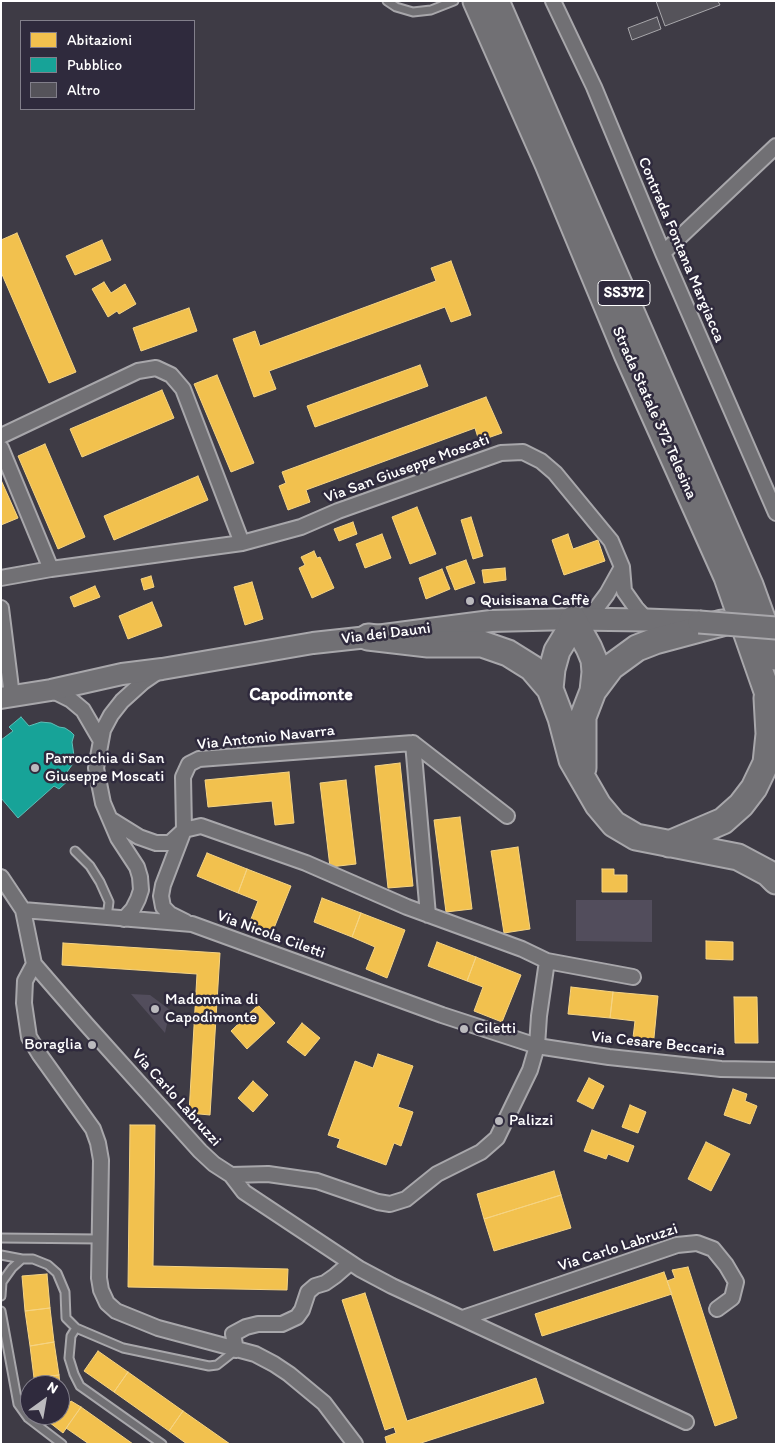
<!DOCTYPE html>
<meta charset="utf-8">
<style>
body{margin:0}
#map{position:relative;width:777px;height:1445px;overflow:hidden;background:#3e3b45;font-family:Itim,sans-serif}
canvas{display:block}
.frame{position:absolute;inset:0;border:2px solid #fff;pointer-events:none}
.legend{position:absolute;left:20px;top:20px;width:175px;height:90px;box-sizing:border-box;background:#2f2a3d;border:1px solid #827f8b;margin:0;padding:6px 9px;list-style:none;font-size:15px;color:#fff}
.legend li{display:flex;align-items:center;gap:10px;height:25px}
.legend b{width:25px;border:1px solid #827f8b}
.north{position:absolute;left:20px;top:1375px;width:50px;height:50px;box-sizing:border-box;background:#2f2a3d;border:1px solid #827f8b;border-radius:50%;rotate:32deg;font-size:14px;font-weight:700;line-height:20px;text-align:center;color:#fff}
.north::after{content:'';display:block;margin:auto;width:18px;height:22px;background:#bbbabe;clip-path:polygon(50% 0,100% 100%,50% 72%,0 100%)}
</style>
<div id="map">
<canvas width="777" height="1445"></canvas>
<div class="frame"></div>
<ul class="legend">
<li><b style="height:14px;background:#f2c14e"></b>Abitazioni</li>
<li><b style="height:14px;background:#17a398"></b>Pubblico</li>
<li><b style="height:14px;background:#55535a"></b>Altro</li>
</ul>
<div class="north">N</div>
</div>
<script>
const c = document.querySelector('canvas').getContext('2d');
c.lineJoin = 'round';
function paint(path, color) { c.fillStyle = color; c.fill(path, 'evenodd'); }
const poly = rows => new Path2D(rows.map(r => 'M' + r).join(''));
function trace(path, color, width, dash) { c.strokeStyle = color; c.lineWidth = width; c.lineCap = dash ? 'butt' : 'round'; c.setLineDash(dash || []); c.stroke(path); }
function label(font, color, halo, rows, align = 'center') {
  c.font = font + ' Itim,sans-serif'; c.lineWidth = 5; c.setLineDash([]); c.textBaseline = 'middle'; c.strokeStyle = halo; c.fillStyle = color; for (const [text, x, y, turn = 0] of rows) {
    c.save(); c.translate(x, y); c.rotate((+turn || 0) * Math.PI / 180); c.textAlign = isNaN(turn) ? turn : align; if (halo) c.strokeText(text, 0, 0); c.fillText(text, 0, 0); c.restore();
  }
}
const green = poly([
 [576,900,652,900,652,942,576,941],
 [131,994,150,995,170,1010,165,1033]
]);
const homes = poly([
 [17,233,76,372,49,383,1,272,1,240,17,233],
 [102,240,111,260,75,275,66,256,102,240],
 [451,261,471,315,451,322,445,307,269,371,276,389,254,397,233,339,255,331,260,346,436,281,431,268,451,261],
 [104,282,111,293,125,284,136,304,119,314,117,311,108,317,92,289,104,282],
 [189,308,197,331,141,351,133,328,189,308],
 [420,365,428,386,315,427,307,406,420,365],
 [217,375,254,463,231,472,194,384,217,375],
 [162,390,174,418,82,457,70,429,162,390],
 [486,397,502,433,479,441,475,428,306,490,310,502,288,510,279,486,286,483,282,472,486,397],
 [45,444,85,537,58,549,18,456,45,444],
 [198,476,208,500,114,540,104,516,198,476],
 [1,480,18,518,1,525,1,480],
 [417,507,436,554,410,564,392,517,417,507],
 [471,517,483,556,473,559,461,520,471,517],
 [353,522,357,534,339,541,334,529,353,522],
 [382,534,391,558,365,568,356,544,382,534],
 [568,534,573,549,598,540,605,561,564,575,552,540,568,534],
 [314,551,317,558,320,557,334,588,312,598,299,568,305,565,301,557,314,551],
 [466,560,475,583,455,590,446,567,466,560],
 [505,568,506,580,484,583,482,570,505,568],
 [442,569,450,589,426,599,419,578,442,569],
 [151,576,154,587,144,590,141,579,151,576],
 [252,582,263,619,245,625,234,587,252,582],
 [95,586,100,597,74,607,70,597,95,586],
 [152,602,162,626,128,639,119,616,152,602],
 [400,763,413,886,388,888,375,766,400,763],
 [289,772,294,823,275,825,272,801,208,807,205,780,289,772],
 [346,780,356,864,330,867,320,783,346,780],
 [460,817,472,909,446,912,434,820,460,817],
 [518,847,530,929,504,933,491,851,518,847],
 [207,853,247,869,238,893,197,876,207,853],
 [247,869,291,886,272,933,249,924,258,901,238,893,247,869],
 [602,869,614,869,614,875,627,875,627,892,602,892,602,869],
 [322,898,361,913,352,937,314,922,322,898],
 [361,913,405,930,387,978,366,969,375,947,352,937,361,913],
 [706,941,733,942,733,960,706,959,706,941],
 [437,942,476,957,467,981,428,966,437,942],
 [63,943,220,953,210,1115,189,1113,197,974,62,965,63,943],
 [476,957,521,975,502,1022,474,1011,483,987,467,981,476,957],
 [571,987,613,992,610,1018,568,1014,571,987],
 [613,992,658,996,653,1048,632,1046,635,1021,610,1018,613,992],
 [734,997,757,997,758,1043,735,1043,734,997],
 [258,1005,275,1023,247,1049,231,1031,258,1005],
 [302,1023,320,1038,305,1056,287,1042,302,1023],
 [378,1054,413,1066,398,1107,413,1112,401,1146,394,1143,386,1165,337,1147,340,1139,328,1135,355,1061,373,1068,378,1054],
 [589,1078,604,1086,593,1109,577,1101,589,1078],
 [253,1081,268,1095,253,1112,238,1098,253,1081],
 [733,1089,747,1094,745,1101,757,1106,750,1124,724,1115,733,1089],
 [630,1105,646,1112,638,1133,622,1127,630,1105],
 [130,1125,155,1125,153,1266,288,1269,287,1290,128,1287,130,1125],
 [592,1130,634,1146,628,1162,608,1154,606,1159,584,1151,592,1130],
 [706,1142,730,1154,711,1191,688,1179,706,1142],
 [554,1171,561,1195,484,1219,477,1194,554,1171],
 [561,1195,571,1228,494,1251,484,1219,561,1195],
 [688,1267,737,1418,715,1426,667,1281,675,1278,672,1270,688,1267],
 [664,1272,672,1294,542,1336,535,1314,664,1272],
 [47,1274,50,1308,25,1311,22,1276,47,1274],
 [365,1293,407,1421,536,1378,544,1403,418,1444,387,1444,385,1437,396,1433,394,1427,385,1430,342,1300,365,1293],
 [50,1308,54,1342,30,1346,25,1311,50,1308],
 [54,1342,59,1375,34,1378,30,1346,54,1342],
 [98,1351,128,1372,114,1392,84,1371,98,1351],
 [128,1372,183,1411,169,1431,114,1392,128,1372],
 [59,1375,60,1385,35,1385,34,1378,59,1375],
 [60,1388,62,1407,65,1409,71,1401,81,1407,63,1433,40,1415,60,1415,60,1388],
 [81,1407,133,1444,89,1444,66,1428,81,1407],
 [183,1411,230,1444,187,1444,169,1431,183,1411]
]);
const public = poly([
 [21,717,29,726,41,722,51,723,59,727,65,728,71,732,74,735,72,742,74,756,72,765,67,772,72,777,59,789,54,786,18,818,1,798,1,740,13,731,9,727,21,717]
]);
const building = poly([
 [656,1,718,1,720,5,665,26,656,1],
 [657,17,661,29,632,40,628,28,657,17]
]);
const lane = poly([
 [387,1,396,7,413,12,431,10,454,1],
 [75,851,90,866,100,882,109,902,107,917],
 [1,1238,99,1239],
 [1,1255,22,1259],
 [1,1296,2,1282,12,1268,22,1259,33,1259,48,1265,57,1273,65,1292,66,1318,76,1328,123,1348,209,1366,217,1365,236,1350],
 [1,1311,18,1404,28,1418,62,1444],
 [76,1328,71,1336,69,1358,74,1374,80,1386,162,1444]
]);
const street = poly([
 [553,1,594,87,663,253,776,513],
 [663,253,776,146],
 [1,436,138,371,156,368,171,375,183,389,242,543],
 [1,448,51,569],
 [1,578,51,569,242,543,301,527,338,511,501,453,523,452,541,461,555,473,611,541,622,567,624,591,636,608,647,620],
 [1,608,12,696],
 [578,617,595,610,607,594,622,567],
 [51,690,71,700,83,710,101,741],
 [413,743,428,915],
 [110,819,139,837,156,843,170,843,182,832],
 [184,830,201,826,306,863,407,907,522,949,547,961,539,1016,537,1046,530,1070,497,1138,481,1152,437,1174,406,1199,390,1204,378,1202,317,1181,268,1174,231,1175],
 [1,877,23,910,34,964,86,1024,200,1151,214,1164,231,1175,244,1192,360,1269,392,1286,686,1422],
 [23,910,192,924,442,1015,537,1046,609,1057,721,1069,776,1070],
 [124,919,133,909,138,899,141,890,140,877,137,867,118,838,103,803,96,768,103,730,111,715,122,701,143,682,159,671],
 [186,922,170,914,163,907,161,896,163,885,184,830,183,777,189,764,199,759,413,743,507,816],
 [547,961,633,977],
 [34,964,25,981,24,1003,29,1037,40,1055,93,1129,98,1143,101,1160,99,1278,101,1290,107,1303,116,1311,158,1328,255,1354,274,1364,289,1374,324,1403,355,1444],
 [463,1318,677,1245,697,1243,713,1249,726,1265,736,1282,732,1298,717,1309],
 [236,1350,233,1334,246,1327,258,1324,282,1324,297,1317,302,1310,308,1292,315,1286,325,1283,335,1276,350,1263]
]);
const secondary = poly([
 [1,698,51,690,122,674,162,669,313,643,368,637,491,621,573,619]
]);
const primary = poly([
 [573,619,647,620,699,622]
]);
const highway = poly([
 [476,1,548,164,627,354,727,577,776,717],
 [496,1,750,585,776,657],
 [573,619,589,648,594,660,595,672,593,691,583,717,583,768],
 [368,637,428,644,482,644,508,653,532,668,550,689,561,718,572,760,598,805,614,824,636,837,738,857,768,873,776,881],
 [550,689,552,669,557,651,568,633,573,619],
 [593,691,611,667,637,648,655,641,722,623],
 [669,844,723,821,741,805,754,788,766,763,769,734,767,698]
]);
const primaryBridge = poly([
 [699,622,776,628]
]);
const markers = [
 [470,601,5,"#bbbabe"],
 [35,768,5,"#bbbabe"],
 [155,1009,5,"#bbbabe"],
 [464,1029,5,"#bbbabe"],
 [92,1045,5,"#bbbabe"],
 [499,1121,5,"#bbbabe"]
];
const shields = [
 [624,293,52]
];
const shieldNames = [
 ["SS372",624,293]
];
const streetNames = [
 ["Contrada Fontana Margiacca",681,250,67],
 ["Strada Statale 372 Telesina",654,413,66],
 ["Via San Giuseppe Moscati",407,469,-20],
 ["Via dei Dauni",386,634,-7],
 ["Via Antonio Navarra",266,738,-6],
 ["Via Nicola Ciletti",271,935,20],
 ["Via Cesare Beccaria",658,1044,6],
 ["Via Carlo Labruzzi",176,1098,48],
 ["Via Carlo Labruzzi",618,1248,-18]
];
const poiNames = [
 ["Quisisana Caffè",480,601],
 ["Parrocchia di San",45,759],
 ["Giuseppe Moscati",45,777],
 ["Madonnina di",165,1000],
 ["Capodimonte",165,1018],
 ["Ciletti",474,1029],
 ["Boraglia",82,1045,"right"],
 ["Palizzi",509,1121]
];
const neighbourhoodNames = [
 ["Capodimonte",301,695]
];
paint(green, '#524d5c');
paint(homes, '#f2c14e');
trace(homes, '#f6d483', 1);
paint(public, '#17a398');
trace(public, '#5dbfb7', 1);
paint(building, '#55535a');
trace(building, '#a8a7ab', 1);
trace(lane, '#a8a7ab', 11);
trace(street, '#a8a7ab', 18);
trace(secondary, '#a8a7ab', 24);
trace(primary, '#a8a7ab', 25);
trace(highway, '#a8a7ab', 29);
trace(lane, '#717074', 7);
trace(street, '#717074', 14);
trace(secondary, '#717074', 20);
trace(primary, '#717074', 21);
trace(highway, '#717074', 25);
trace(primaryBridge, '#a8a7ab', 25, []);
trace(primaryBridge, '#717074', 21);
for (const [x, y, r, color] of markers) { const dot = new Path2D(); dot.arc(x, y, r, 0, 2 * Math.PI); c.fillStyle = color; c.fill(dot); trace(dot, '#2f2a3d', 2); }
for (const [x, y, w] of shields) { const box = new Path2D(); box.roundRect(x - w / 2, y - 12.5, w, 25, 4); c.fillStyle = '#2f2a3d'; c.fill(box); trace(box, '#fff', 1); }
label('bold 15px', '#fff', null, shieldNames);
label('16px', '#fff', '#2f2a3d', streetNames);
label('16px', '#fff', '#2f2a3d', poiNames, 'left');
label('bold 18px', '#fff', '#2f2a3d', neighbourhoodNames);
</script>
